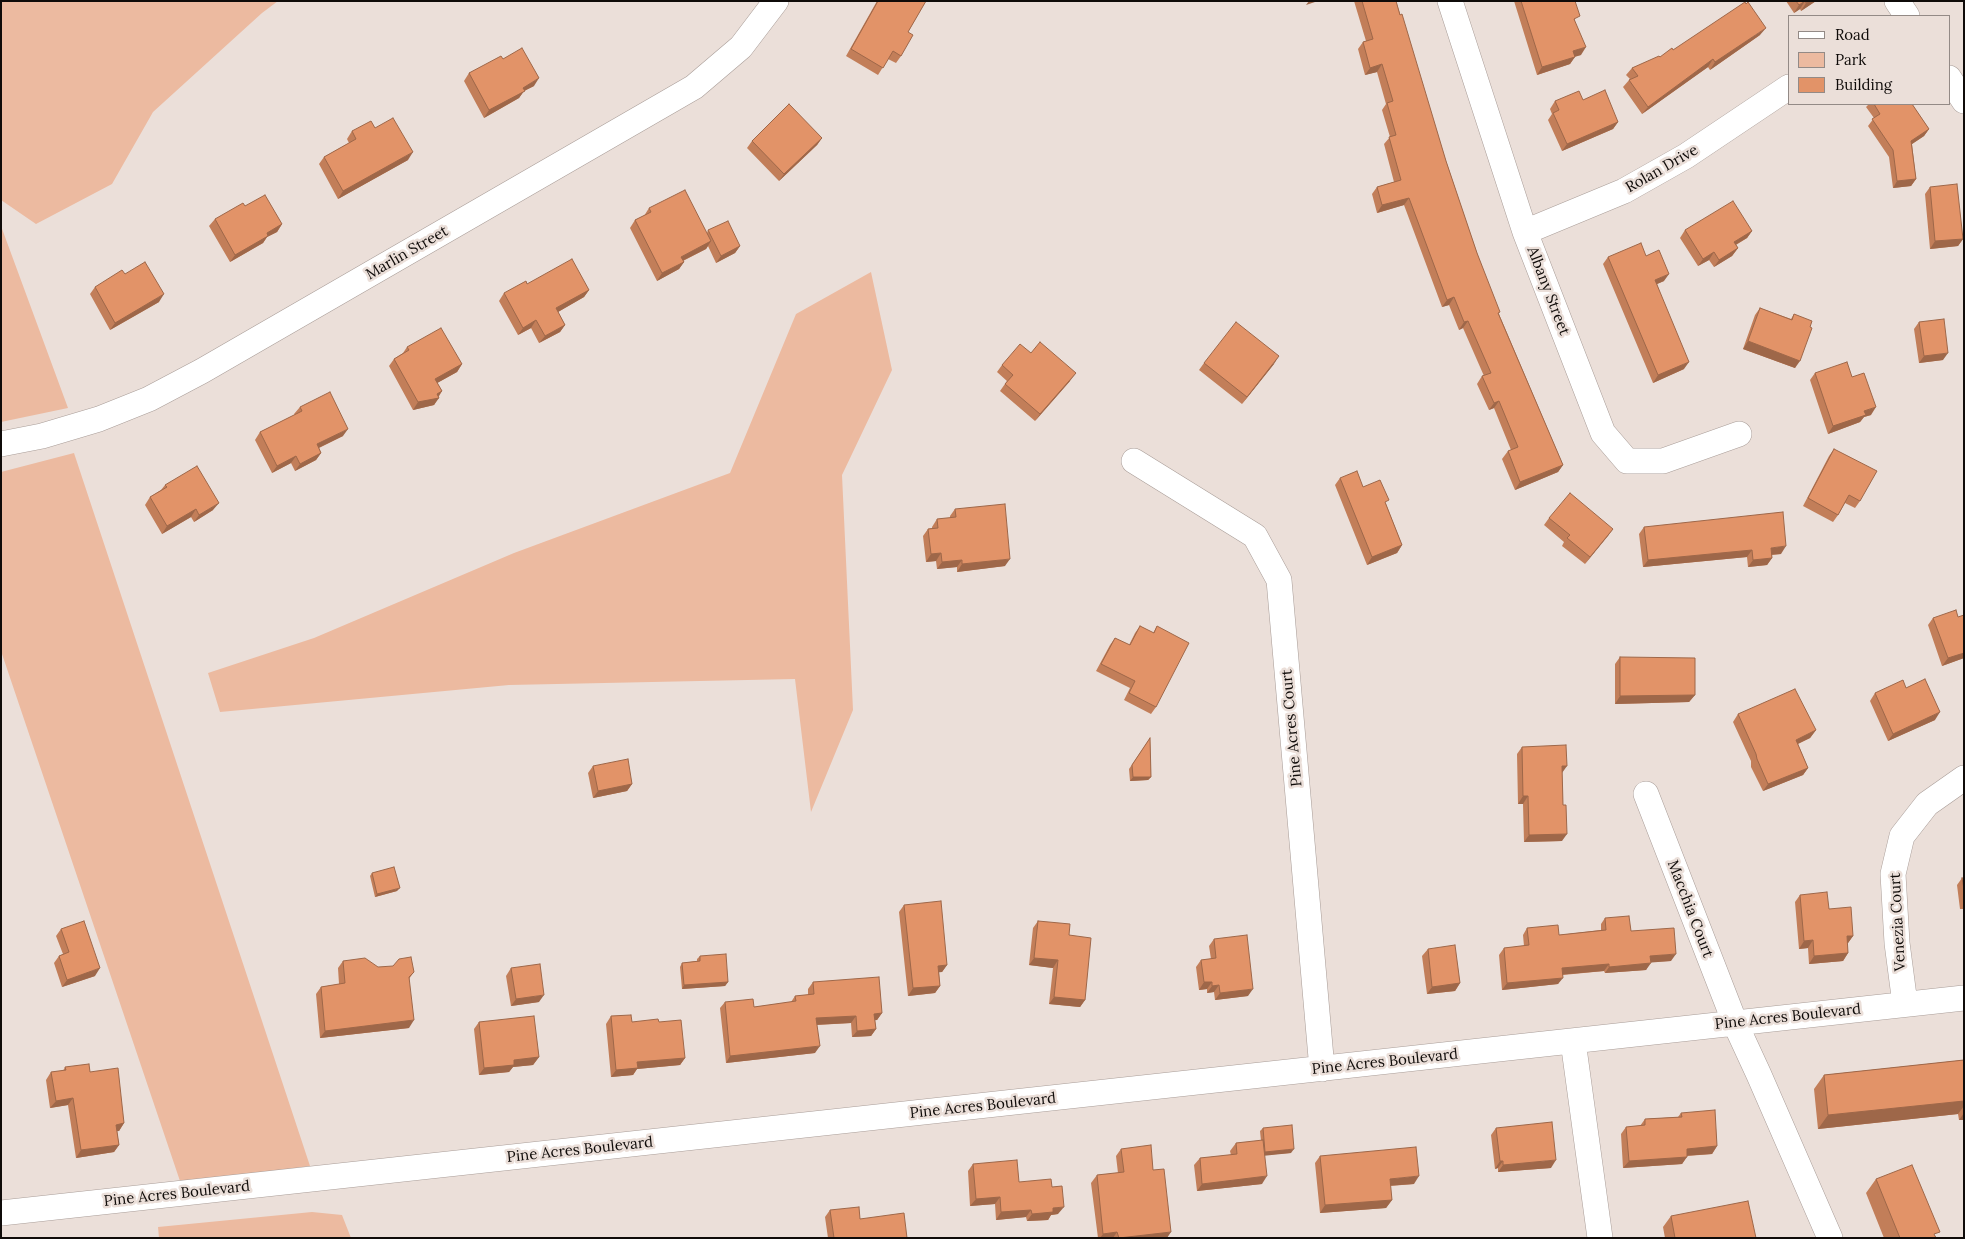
<!DOCTYPE html>
<style>
body{margin:0}
#map{position:relative;width:1965px;height:1239px;overflow:hidden;background:#ebdfd9;font-family:Lora,serif}
canvas{display:block}
.frame{position:absolute;inset:0;border:2px solid #0f0b09;pointer-events:none}
.legend{position:absolute;left:1788px;top:15px;width:162px;height:90px;box-sizing:border-box;background:#ebdfd9;border:1px solid #938a86;margin:0;padding:6px 9px;list-style:none;font-size:15px;color:#0f0b09}
.legend li{display:flex;align-items:center;gap:10px;height:25px}
.legend b{width:25px;border:1px solid #938a86}
</style>
<div id="map">
<canvas width="1965" height="1239"></canvas>
<div class="frame"></div>
<ul class="legend">
<li><b style="height:6px;background:#fff"></b>Road</li>
<li><b style="height:14px;background:#ecbaa0"></b>Park</li>
<li><b style="height:14px;background:#e29368"></b>Building</li>
</ul>
</div>
<script>
const c = document.querySelector('canvas').getContext('2d');
c.lineJoin = 'round';
function paint(path, color) { c.fillStyle = color; c.fill(path, 'evenodd'); }
const poly = rows => new Path2D(rows.map(r => 'M' + r).join(''));
function trace(path, color, width, dash) { c.strokeStyle = color; c.lineWidth = width; c.lineCap = dash ? 'butt' : 'round'; c.setLineDash(dash || []); c.stroke(path); }
function label(font, color, halo, rows, align = 'center') {
  c.font = font + ' Lora,serif'; c.lineWidth = 5; c.setLineDash([]); c.textBaseline = 'middle'; c.strokeStyle = halo; c.fillStyle = color; for (const [text, x, y, turn = 0] of rows) {
    c.save(); c.translate(x, y); c.rotate((+turn || 0) * Math.PI / 180); c.textAlign = isNaN(turn) ? turn : align; if (halo) c.strokeText(text, 0, 0); c.fillText(text, 0, 0); c.restore();
  }
}
const green = poly([
 [1,1,278,1,262,13,153,112,112,184,36,224,1,200],
 [1,226,68,408,1,422],
 [871,272,892,370,842,475,853,710,811,812,795,679,509,685,220,712,208,673,314,638,514,553,730,473,796,314],
 [74,453,310,1166,181,1184,1,651,1,472],
 [312,1212,342,1215,351,1238,159,1238,158,1227]
]);
const minor = poly([
 [1450,1,1525,232,1603,433,1627,461,1663,461,1739,434],
 [1897,1,1907,16],
 [1949,78,1964,101],
 [1525,232,1624,191,1686,156,1789,87],
 [1,444,42,436,99,419,149,399,202,371,694,87,741,47,776,1],
 [1134,461,1255,536,1279,580,1322,1069],
 [1646,794,1735,1023,1759,1075,1830,1238],
 [1905,1004,1897,943,1893,874,1902,836,1927,804,1964,778],
 [1573,1041,1600,1238],
 [1,1213,1964,998]
]);
const wall = poly([
 [877,1,926,1,908,32,901,56,896,63,888,59,878,75,846,56],
 [1354,1,1396,1,1446,161,1477,253,1499,314,1563,465,1558,472,1515,490,1502,459,1508,451,1511,450,1494,408,1489,410,1477,384,1482,376,1484,376,1463,328,1459,330,1449,305,1442,307,1404,205,1377,213,1372,194,1377,187,1394,182,1384,144,1390,137,1382,110,1386,104,1377,72,1365,75,1358,49,1363,42,1366,41],
 [1514,1,1575,1,1575,22,1581,55,1575,56,1570,64,1537,75],
 [1786,1,1816,1,1801,11,1800,9,1794,13],
 [1760,35,1710,70,1708,67,1642,114,1623,87,1630,79,1626,75,1632,68,1660,57],
 [503,59,534,86,524,91,519,98,484,118,464,81,469,73],
 [1583,100,1618,122,1613,129,1562,151,1548,120,1552,114,1550,109,1555,101],
 [1869,104,1912,104,1929,129,1924,136,1912,144,1916,179,1911,186,1893,188,1889,157,1868,126,1874,118,1866,107],
 [375,128,408,160,338,199,319,164,324,157,349,143,347,139,352,131],
 [822,138,817,145,779,181,747,148,752,141],
 [1930,187,1963,239,1958,246,1930,249,1925,194],
 [649,208,707,233,708,230,740,246,735,253,716,263,708,246,706,249,683,261,684,262,679,269,657,281,630,228,635,220,644,216],
 [215,219,282,224,277,232,267,237,263,243,230,262,209,226],
 [1685,230,1752,231,1747,238,1736,245,1738,248,1732,256,1714,267,1709,260,1698,266,1680,238],
 [1646,256,1664,281,1657,284,1684,369,1653,383,1603,264,1608,257],
 [125,274,159,302,110,330,90,294,95,287],
 [589,290,584,297,558,312,565,325,560,332,539,343,531,328,518,335,499,301,504,293],
 [1760,308,1791,319,1794,314,1810,327,1795,368,1743,349,1755,315],
 [1919,322,1943,360,1919,363,1914,329],
 [407,347,462,364,457,372,437,383,442,391,434,405,413,410,389,366,394,359,403,353],
 [1031,353,1070,381,1035,421,1000,391,1007,381,997,372,1002,365],
 [1204,363,1274,364,1242,404,1199,370],
 [1815,373,1852,377,1871,415,1864,417,1860,422,1828,434,1810,380],
 [300,407,343,436,319,448,321,453,316,460,295,471,291,463,272,473,255,440,260,432,295,415,294,414],
 [1834,449,1860,501,1855,508,1845,503,1838,515,1833,522,1803,506,1829,456],
 [1340,478,1363,487,1386,504,1402,545,1397,553,1367,565,1335,485],
 [165,485,213,510,194,522,191,517,162,534,145,505,150,497,161,490],
 [955,509,1005,566,957,572,957,567,937,569,936,561,926,562,923,536,928,529,932,528,932,527,937,519,950,518,950,516],
 [1549,518,1613,529,1585,564,1562,546,1564,542,1544,525],
 [1644,527,1781,554,1772,555,1772,558,1767,565,1748,567,1747,557,1643,567,1639,534],
 [1933,618,1964,658,1942,666,1928,625],
 [1140,626,1153,633,1157,626,1156,707,1151,714,1124,700,1130,688,1096,671,1110,645,1115,638,1129,645,1135,633],
 [1620,657,1695,695,1689,702,1615,704,1615,664],
 [1906,688,1935,720,1888,741,1870,701,1875,693],
 [1738,714,1816,730,1810,738,1798,744,1808,768,1803,775,1763,791,1751,767,1751,761,1733,722],
 [1150,738,1151,777,1148,780,1130,781,1129,769],
 [1522,747,1562,773,1563,805,1562,841,1524,842,1523,804,1518,804,1517,754],
 [593,766,632,784,627,791,593,798,588,773],
 [372,873,397,891,375,897,370,876],
 [1962,878,1964,878,1964,911,1964,909,1960,909,1957,885],
 [1800,895,1829,909,1853,936,1848,943,1847,943,1848,953,1843,961,1809,964,1808,948,1799,949,1795,902],
 [904,905,947,965,942,972,939,972,940,986,935,993,908,996,899,912],
 [1605,918,1631,931,1671,961,1650,962,1646,970,1605,973,1604,971,1563,975,1558,984,1502,990,1499,955,1504,948,1524,946,1523,935,1527,928,1559,935,1601,930,1601,924],
 [1038,921,1069,935,1085,1000,1080,1007,1049,1004,1053,968,1029,965,1033,928],
 [61,929,95,976,62,987,54,963,59,956,63,954,56,936],
 [1214,939,1248,996,1215,1000,1214,992,1207,993,1207,989,1199,990,1196,967,1201,960,1211,959,1209,946],
 [1428,949,1460,983,1455,991,1427,994,1422,956],
 [700,956,728,982,725,986,682,989,680,967,682,963,697,961,697,959],
 [343,961,378,967,414,972,409,979,409,1028,320,1038,316,994,321,987,339,984,338,968],
 [511,968,539,1002,511,1006,506,976],
 [813,982,882,1013,877,1020,875,1020,876,1029,871,1036,852,1037,851,1023,817,1025,815,1053,726,1063,720,1008,725,1002,754,1007,791,1002,795,996,808,995,808,989],
 [611,1016,632,1022,659,1022,685,1058,680,1065,637,1069,633,1075,611,1077,606,1024],
 [479,1022,539,1057,533,1065,513,1067,509,1072,479,1075,474,1029],
 [1964,1060,1964,1120,1959,1120,1958,1114,1818,1129,1814,1089,1824,1075],
 [65,1067,90,1072,124,1123,119,1131,117,1131,119,1145,114,1152,76,1158,68,1105,50,1108,46,1080,51,1072,63,1071],
 [1681,1113,1717,1146,1712,1154,1687,1156,1682,1164,1623,1168,1621,1134,1626,1127,1640,1126,1645,1119,1678,1117],
 [1263,1128,1291,1153,1264,1155,1262,1184,1197,1191,1194,1165,1200,1158,1231,1155,1230,1151,1236,1143,1261,1141,1260,1131],
 [1496,1128,1551,1168,1498,1172,1498,1168,1495,1169,1491,1135],
 [1121,1149,1153,1170,1167,1238,1098,1238,1091,1183,1097,1175,1118,1173,1116,1156],
 [1320,1156,1414,1184,1390,1186,1392,1200,1386,1208,1320,1213,1315,1163],
 [973,1164,1019,1182,1052,1187,1058,1214,1051,1215,1048,1220,1027,1221,1026,1217,996,1220,995,1204,970,1206,968,1171],
 [1876,1179,1936,1237,1936,1238,1884,1238,1866,1193],
 [830,1210,860,1219,907,1238,828,1238,825,1217],
 [1671,1216,1756,1238,1665,1238,1663,1227]
]);
const shadedWall = poly([
 [1309,1,1318,1,1306,5],
 [1805,1,1800,9,1794,13,1799,5],
 [1809,1,1816,1,1801,11,1806,3],
 [1766,28,1760,35,1710,70,1715,62],
 [1586,47,1581,55,1568,59,1573,51],
 [1575,57,1570,64,1537,75,1542,67],
 [1713,59,1708,67,1642,114,1648,107],
 [1382,64,1377,72,1365,75,1370,68],
 [539,78,534,86,524,91,519,98,484,118,489,110,523,88],
 [1618,122,1613,129,1562,151,1567,144],
 [1929,129,1924,136,1906,148,1911,141],
 [822,138,817,145,779,181,784,174],
 [413,152,408,160,338,199,343,191],
 [1916,179,1911,186,1893,188,1897,181],
 [1409,198,1404,205,1377,213,1382,205],
 [282,224,277,232,267,237,263,243,230,262,235,255,267,233],
 [1752,231,1747,238,1728,249,1734,242],
 [1963,239,1958,246,1930,249,1935,241],
 [711,241,706,249,676,264,681,257],
 [740,246,735,253,716,263,721,256],
 [1738,248,1732,256,1714,267,1719,260],
 [1714,252,1709,260,1698,266,1703,259],
 [684,262,679,269,657,281,662,273],
 [1669,274,1664,281,1650,287,1655,280],
 [589,290,584,297,551,316,556,308],
 [164,294,159,302,110,330,115,323],
 [1454,297,1449,305,1442,307,1447,300],
 [536,320,531,328,518,335,523,328],
 [1468,321,1463,328,1459,330,1464,322],
 [565,325,560,332,539,343,545,336],
 [1748,341,1800,361,1795,368,1743,349],
 [1948,353,1943,360,1919,363,1924,356],
 [1279,356,1274,364,1242,404,1247,397],
 [1689,362,1684,369,1653,383,1658,375],
 [462,364,457,372,430,387,435,379],
 [1076,373,1070,381,1035,421,1040,414],
 [442,391,437,398,439,398,434,405,413,410,418,402],
 [1499,401,1494,408,1489,410,1494,403],
 [1876,407,1871,415,1864,417,1860,422,1828,434,1833,426,1864,411],
 [348,429,343,436,312,451,317,444],
 [321,453,316,460,295,471,300,464],
 [296,456,291,463,272,473,277,466],
 [1563,465,1558,472,1515,490,1520,482],
 [219,503,213,510,194,522,199,515],
 [196,509,191,517,162,534,167,526],
 [1613,529,1608,536,1585,564,1590,557],
 [1402,545,1397,553,1367,565,1372,557],
 [1786,546,1781,554,1766,555,1771,548],
 [1752,550,1747,557,1643,567,1648,560],
 [941,553,936,561,926,562,931,554],
 [1772,558,1767,565,1748,567,1753,560],
 [1010,559,1005,566,957,572,962,564],
 [962,560,957,567,937,569,942,562],
 [1964,653,1964,658,1942,666,1948,658],
 [1695,695,1689,702,1615,704,1620,696],
 [1940,712,1935,720,1888,741,1893,734],
 [1816,730,1810,738,1791,747,1796,740],
 [1562,766,1567,766,1562,773],
 [1808,768,1803,775,1763,791,1768,784],
 [1133,777,1151,777,1148,780,1130,781],
 [632,784,627,791,593,798,598,791],
 [1523,796,1528,796,1523,804,1518,804],
 [1567,834,1562,841,1524,842,1529,835],
 [400,888,397,891,375,897,377,894],
 [1847,936,1853,936,1848,943,1841,944],
 [1813,940,1808,948,1799,949,1804,941],
 [1848,953,1843,961,1809,964,1814,956],
 [1676,954,1671,961,1645,963,1650,956],
 [1034,958,1058,960,1053,968,1029,965],
 [1651,963,1646,970,1605,973,1609,967],
 [1609,964,1604,971,1557,975,1562,968],
 [947,965,942,972,933,973,938,966],
 [100,968,95,976,62,987,67,980],
 [1563,978,1558,984,1502,990,1507,983],
 [728,982,725,986,682,989,684,985],
 [1204,982,1212,982,1207,989,1199,990],
 [1460,983,1455,991,1427,994,1432,987],
 [1219,985,1214,992,1207,993,1212,986],
 [940,986,935,993,908,996,913,988],
 [1253,989,1248,996,1215,1000,1220,993],
 [544,995,539,1002,511,1006,516,999],
 [1054,997,1085,1000,1080,1007,1049,1004],
 [882,1013,877,1020,870,1021,874,1014],
 [856,1016,851,1023,812,1025,816,1018],
 [414,1020,409,1028,320,1038,325,1031],
 [876,1029,871,1036,852,1037,857,1031],
 [820,1046,815,1053,726,1063,730,1056],
 [539,1057,533,1065,513,1067,509,1072,479,1075,484,1068,514,1060],
 [685,1058,680,1065,637,1069,633,1075,611,1077,616,1070,637,1062],
 [73,1098,68,1105,50,1108,56,1101],
 [1964,1101,1964,1106,1958,1114,1818,1129,1828,1115],
 [1964,1113,1964,1120,1959,1120],
 [124,1123,119,1131,111,1132,116,1125],
 [119,1145,114,1152,76,1158,81,1150],
 [1717,1146,1712,1154,1681,1156,1687,1149],
 [1294,1149,1291,1153,1262,1156,1265,1152],
 [1687,1157,1682,1164,1623,1168,1629,1161],
 [1556,1160,1551,1168,1498,1172,1503,1165],
 [1500,1161,1503,1161,1498,1168,1495,1169],
 [1267,1176,1262,1184,1197,1191,1202,1184],
 [1419,1176,1414,1184,1385,1186,1390,1179],
 [1000,1197,995,1204,970,1206,976,1199],
 [1392,1200,1386,1208,1320,1213,1325,1205],
 [1064,1207,1058,1214,1051,1215,1048,1220,1027,1221,1032,1214,1053,1208],
 [1031,1210,1026,1217,996,1220,1001,1212],
 [1117,1232,1113,1238,1100,1238,1103,1234],
 [1171,1232,1167,1238,1119,1238]
]);
const building = poly([
 [878,1,926,1,908,32,913,35,901,56,893,51,883,68,851,49,878,1],
 [1362,1,1396,1,1400,15,1402,14,1446,161,1477,253,1500,312,1498,313,1563,465,1520,482,1508,451,1518,447,1499,401,1494,403,1482,376,1491,373,1468,321,1464,322,1454,297,1447,300,1409,198,1382,205,1377,187,1401,180,1389,137,1396,135,1387,103,1393,101,1382,64,1370,68,1363,42,1373,39,1362,1],
 [1521,1,1575,1,1580,16,1574,19,1586,47,1573,51,1575,57,1542,67,1521,1],
 [1796,1,1809,1,1806,3,1805,1,1799,5,1796,1],
 [1745,2,1746,4,1748,2,1766,28,1715,62,1713,59,1648,107,1629,80,1638,76,1632,68,1659,56,1660,57,1672,48,1673,50,1745,2],
 [522,48,539,78,523,88,525,91,489,110,469,73,501,56,503,59,522,48],
 [1605,90,1618,122,1567,144,1553,113,1559,110,1555,101,1579,91,1583,100,1605,90],
 [789,104,822,138,784,174,752,141,789,104],
 [1874,104,1912,104,1929,129,1911,141,1916,179,1897,181,1893,150,1872,119,1880,114,1874,104],
 [393,118,413,152,343,191,324,157,356,139,352,131,371,121,375,128,393,118],
 [1957,184,1963,239,1935,241,1930,187,1957,184],
 [685,190,711,241,681,257,684,262,662,273,635,220,651,212,649,208,685,190],
 [265,195,282,224,267,233,268,236,235,255,215,219,243,203,245,206,265,195],
 [1733,201,1752,231,1734,242,1738,248,1719,260,1714,252,1703,259,1685,230,1733,201],
 [728,221,740,246,721,256,708,230,728,221],
 [1641,243,1646,256,1659,250,1669,274,1655,280,1689,362,1658,375,1608,257,1641,243],
 [572,259,589,290,556,308,565,325,545,336,536,320,523,328,504,293,526,281,527,284,572,259],
 [145,262,164,294,115,323,95,287,122,270,125,274,145,262],
 [1760,308,1792,320,1794,314,1812,321,1810,327,1812,328,1800,361,1748,341,1760,308],
 [1944,319,1948,353,1924,356,1919,322,1944,319],
 [1236,322,1279,356,1247,397,1204,363,1236,322],
 [441,328,462,364,435,379,442,391,437,394,439,398,418,402,394,359,409,350,407,347,441,328],
 [1040,342,1076,373,1040,414,1005,384,1013,375,1002,365,1020,344,1031,353,1040,342],
 [1847,362,1852,377,1864,373,1876,407,1864,411,1866,415,1833,426,1815,373,1847,362],
 [330,392,348,429,317,444,321,453,300,464,296,456,277,466,260,432,302,411,300,407,330,392],
 [1834,449,1877,471,1860,501,1849,495,1838,515,1808,498,1834,449],
 [197,466,219,503,199,515,196,509,167,526,150,497,167,487,165,485,197,466],
 [1357,471,1363,487,1380,480,1389,500,1385,502,1402,545,1372,557,1340,478,1357,471],
 [1570,493,1613,529,1590,557,1567,538,1570,535,1549,518,1570,493],
 [1005,504,1010,559,962,564,962,560,942,562,941,553,931,554,928,529,938,528,937,519,956,517,955,509,1005,504],
 [1783,512,1786,546,1771,548,1772,558,1753,560,1752,550,1648,560,1644,527,1783,512],
 [1956,610,1958,617,1964,615,1964,653,1948,658,1933,618,1956,610],
 [1140,626,1154,633,1157,626,1189,643,1156,707,1129,693,1135,681,1101,664,1115,638,1130,645,1140,626],
 [1620,657,1695,658,1695,695,1620,696,1620,657],
 [1925,679,1940,712,1893,734,1875,693,1903,680,1906,688,1925,679],
 [1795,689,1816,730,1796,740,1808,768,1768,784,1757,759,1756,754,1738,714,1795,689],
 [1150,738,1151,777,1133,777,1132,765,1150,738],
 [1566,745,1567,766,1562,766,1563,805,1566,805,1567,834,1529,835,1528,796,1523,796,1522,747,1566,745],
 [628,759,632,784,598,791,593,766,628,759],
 [394,867,400,888,377,894,372,873,394,867],
 [1962,878,1964,878,1964,889,1962,878],
 [1827,892,1829,909,1851,907,1853,936,1847,936,1848,953,1814,956,1813,940,1804,941,1800,895,1827,892],
 [941,901,947,965,938,966,940,986,913,988,904,905,941,901],
 [1629,916,1631,931,1674,928,1676,954,1650,956,1651,963,1609,967,1609,964,1562,968,1563,978,1507,983,1504,948,1529,945,1527,928,1558,925,1559,935,1606,930,1605,918,1629,916],
 [84,921,100,968,67,980,59,956,69,952,61,929,84,921],
 [1038,921,1070,924,1069,935,1091,938,1085,1000,1054,997,1058,960,1034,958,1038,921],
 [1247,935,1253,989,1220,993,1219,985,1212,986,1212,982,1204,982,1201,960,1216,958,1214,939,1247,935],
 [1455,945,1460,983,1432,987,1428,949,1455,945],
 [726,954,728,982,684,985,682,963,700,961,700,956,726,954],
 [411,957,414,972,409,977,414,1020,325,1031,321,987,345,983,343,961,365,958,378,967,393,966,399,959,411,957],
 [540,964,544,995,516,999,511,968,540,964],
 [879,977,882,1013,874,1014,876,1029,857,1031,856,1016,816,1018,820,1046,730,1056,725,1002,753,999,754,1007,796,1001,795,996,814,994,813,982,879,977],
 [631,1015,632,1022,658,1019,659,1022,681,1020,685,1058,637,1062,638,1068,616,1070,611,1016,631,1015],
 [534,1016,539,1057,514,1060,514,1065,484,1068,479,1022,534,1016],
 [1964,1060,1964,1101,1828,1115,1824,1075,1964,1060],
 [89,1064,90,1072,118,1068,124,1123,116,1125,119,1145,81,1150,73,1098,56,1101,51,1072,66,1070,65,1067,89,1064],
 [1715,1110,1717,1146,1687,1149,1687,1157,1629,1161,1626,1127,1645,1125,1645,1119,1682,1117,1681,1113,1715,1110],
 [1552,1122,1556,1160,1503,1165,1503,1161,1500,1161,1496,1128,1552,1122],
 [1292,1125,1294,1149,1265,1152,1263,1128,1292,1125],
 [1263,1140,1267,1176,1202,1184,1200,1158,1237,1154,1236,1143,1263,1140],
 [1151,1145,1153,1170,1164,1169,1171,1232,1119,1238,1117,1232,1103,1234,1097,1175,1124,1172,1121,1149,1151,1145],
 [1416,1147,1419,1176,1390,1179,1392,1200,1325,1205,1320,1156,1416,1147],
 [1017,1160,1019,1182,1051,1179,1052,1187,1062,1186,1064,1207,1053,1208,1053,1212,1032,1214,1031,1210,1001,1212,1000,1197,976,1199,973,1164,1017,1160],
 [1912,1165,1940,1232,1934,1234,1936,1238,1900,1238,1876,1179,1912,1165],
 [1748,1201,1756,1238,1675,1238,1671,1216,1748,1201],
 [859,1207,860,1219,904,1213,907,1238,834,1238,830,1210,859,1207]
]);
const streetNames = [
 ["Rolan Drive",1662,169,-30],
 ["Marlin Street",407,253,-30],
 ["Albany Street",1548,291,69],
 ["Pine Acres Court",1292,728,-95],
 ["Macchia Court",1690,909,69],
 ["Venezia Court",1898,922,-93],
 ["Pine Acres Boulevard",1788,1017,-6],
 ["Pine Acres Boulevard",1385,1062,-6],
 ["Pine Acres Boulevard",983,1106,-6],
 ["Pine Acres Boulevard",580,1150,-6],
 ["Pine Acres Boulevard",177,1194,-6]
];
paint(green, '#ecbaa0');
trace(minor, '#a99d98', 26);
trace(minor, '#fff', 25);
paint(wall, '#c27e59');
paint(shadedWall, '#9e6749');
paint(building, '#e29368');
trace(building, '#9e6749', 1);
label('15px', '#0f0b09', '#ebdfd9', streetNames);
</script>
